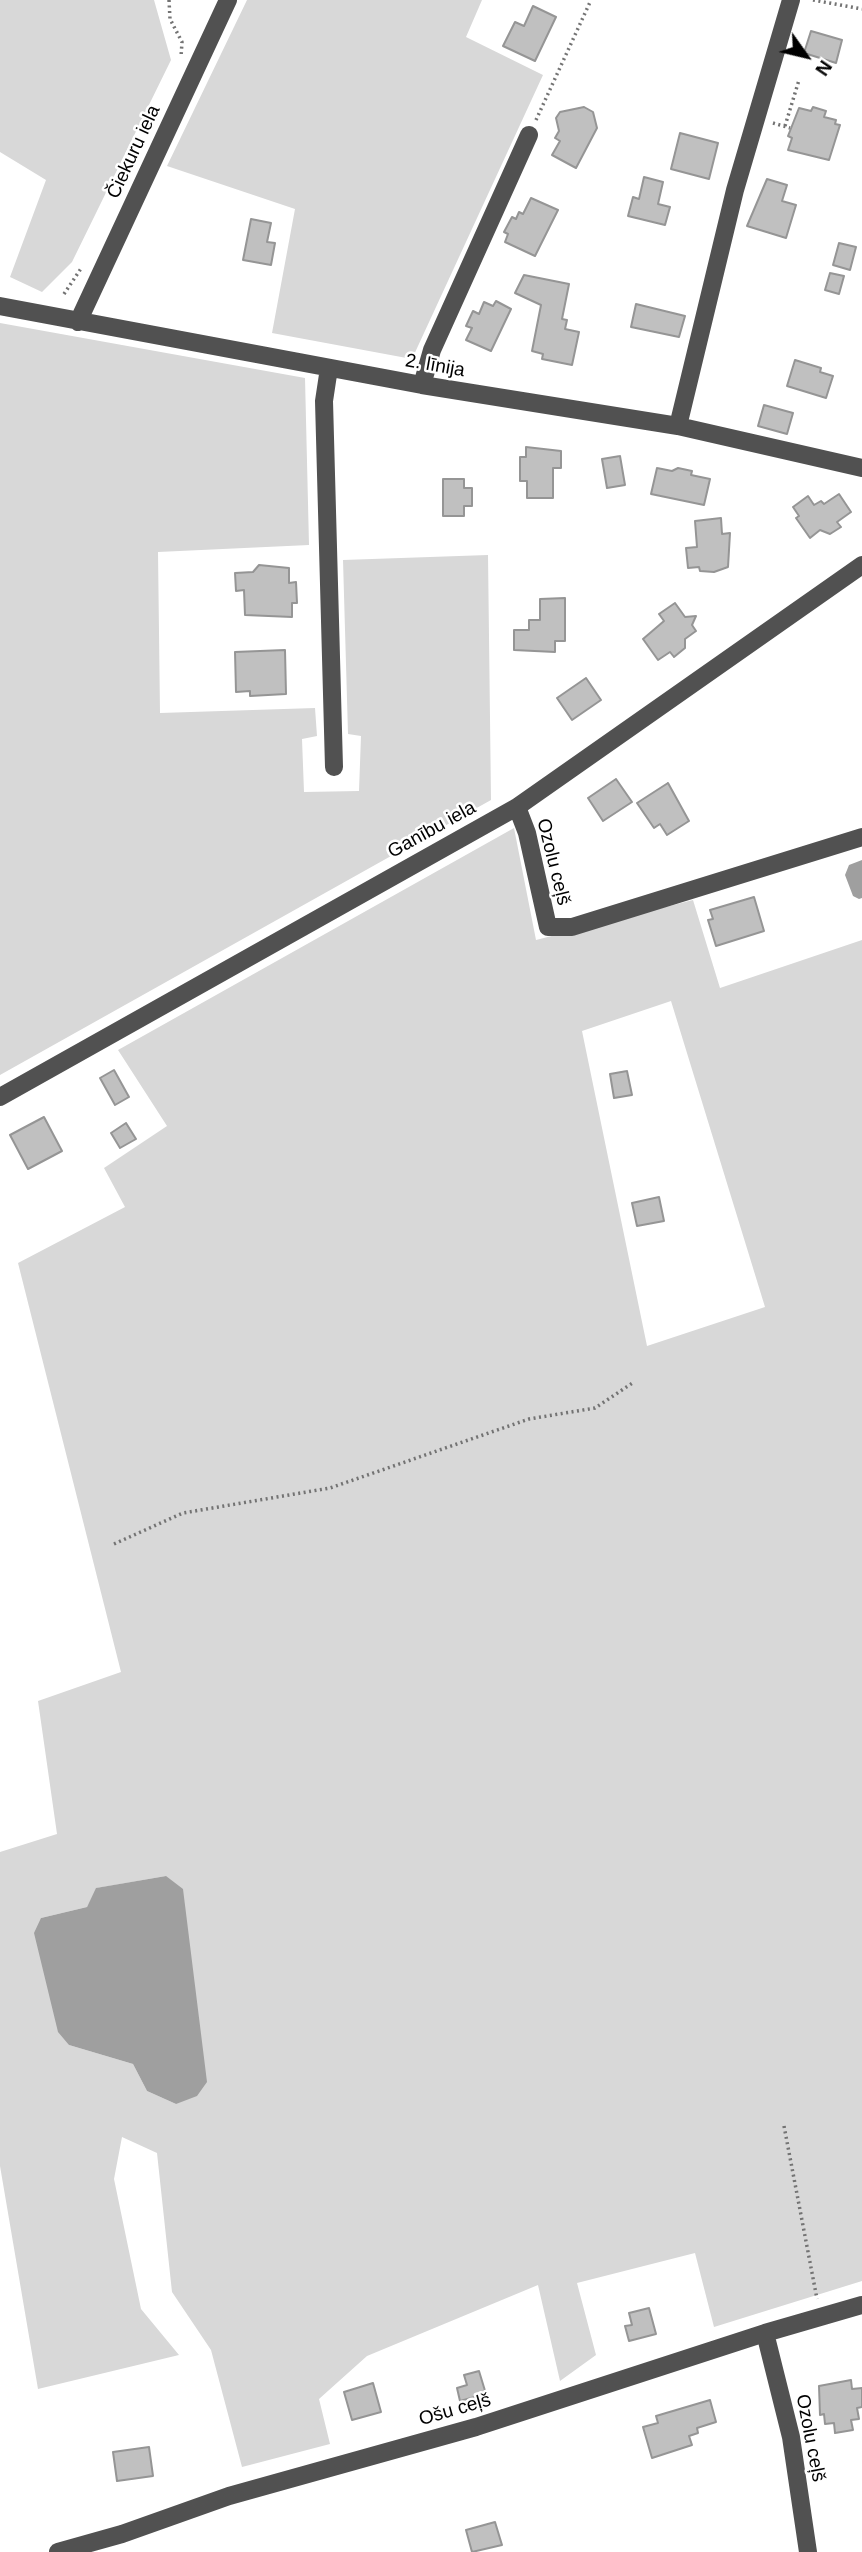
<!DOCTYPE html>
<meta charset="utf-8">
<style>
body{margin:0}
#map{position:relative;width:862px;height:2552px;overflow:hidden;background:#fff;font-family:Arial,sans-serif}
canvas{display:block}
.north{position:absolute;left:771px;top:21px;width:70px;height:70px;-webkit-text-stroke:5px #fff;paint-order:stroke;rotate:124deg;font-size:19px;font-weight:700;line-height:28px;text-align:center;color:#000}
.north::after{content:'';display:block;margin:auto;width:24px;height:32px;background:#000;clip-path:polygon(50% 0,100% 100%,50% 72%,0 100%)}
</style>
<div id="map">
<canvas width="862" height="2552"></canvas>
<div class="north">N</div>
</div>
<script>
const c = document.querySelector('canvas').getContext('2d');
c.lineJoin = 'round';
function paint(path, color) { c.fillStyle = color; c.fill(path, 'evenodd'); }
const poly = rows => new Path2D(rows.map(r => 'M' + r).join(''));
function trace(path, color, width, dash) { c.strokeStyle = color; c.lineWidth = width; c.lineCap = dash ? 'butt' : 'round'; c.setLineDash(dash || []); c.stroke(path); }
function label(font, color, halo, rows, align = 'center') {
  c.font = font + ' Arial,sans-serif'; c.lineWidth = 5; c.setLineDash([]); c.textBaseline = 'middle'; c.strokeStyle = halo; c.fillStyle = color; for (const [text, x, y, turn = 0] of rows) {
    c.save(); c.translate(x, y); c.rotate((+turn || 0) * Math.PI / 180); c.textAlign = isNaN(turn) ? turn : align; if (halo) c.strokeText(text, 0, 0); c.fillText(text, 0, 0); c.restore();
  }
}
const green = poly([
 [0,0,154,0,171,60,72,262,42,292,10,277,46,180,0,152],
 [247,0,482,0,466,37,543,75,412,359,272,333,295,209,167,166],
 [0,323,305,378,309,545,158,552,160,713,315,708,317,736,302,739,304,792,359,791,361,736,348,734,343,560,488,555,491,800,0,1075],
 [514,828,536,940,693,900,720,988,862,940,862,2281,714,2327,695,2253,577,2283,596,2355,560,2381,538,2285,367,2356,319,2399,330,2444,242,2467,211,2350,172,2292,157,2153,122,2137,114,2179,141,2309,179,2355,38,2389,0,2166,0,1852,57,1834,38,1701,121,1672,18,1263,125,1207,104,1168,167,1126,118,1050],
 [671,1001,765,1307,647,1346,582,1031],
 [166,1876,176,2104,147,2091,133,2064,69,2045,41,1918,87,1907,97,1888]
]);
const water = poly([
 [862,860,862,898,859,899,853,896,845,875,849,865],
 [166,1876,183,1889,207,2082,197,2096,176,2104,147,2091,133,2064,69,2045,58,2032,34,1933,41,1918,87,1907,96,1888]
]);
const building = poly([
 [533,6,556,17,535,61,503,46,515,22,524,26,533,6],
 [811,31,842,40,836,63,804,53,811,31],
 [584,107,593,112,597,128,576,168,552,155,560,141,555,138,559,131,556,118,560,112,584,107],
 [813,107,826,111,824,117,836,120,835,124,840,125,829,160,788,150,792,138,788,136,799,108,811,111,813,107],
 [680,133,718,143,709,179,671,169,680,133],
 [644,177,663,182,658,204,670,207,665,225,628,216,633,197,639,199,644,177],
 [767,179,787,185,782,201,796,205,786,238,747,226,767,179],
 [531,198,558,210,535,256,505,242,508,234,504,232,512,217,516,219,519,212,523,214,531,198],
 [251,219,271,223,267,242,275,243,271,265,243,260,251,219],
 [839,243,856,247,850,270,833,265,839,243],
 [830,273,844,276,839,294,825,290,830,273],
 [524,275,569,284,562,319,567,320,565,329,579,332,572,365,542,359,543,354,532,351,541,305,515,293,524,275],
 [496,301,511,309,491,351,466,340,472,328,466,326,473,311,479,314,484,302,493,306,496,301],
 [636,304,685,316,679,337,631,327,636,304],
 [795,360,821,368,820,372,833,376,826,398,787,386,795,360],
 [764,405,793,413,787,434,758,426,764,405],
 [526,447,561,451,561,468,553,468,553,498,527,498,527,481,520,481,520,457,526,457,526,447],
 [620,456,625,485,607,488,602,459,620,456],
 [657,468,672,471,678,468,692,471,691,475,710,479,704,505,651,494,657,468],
 [443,479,464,479,464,488,472,488,472,506,464,506,464,516,443,516,443,479],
 [839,494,851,512,837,522,841,527,830,534,820,530,810,538,796,518,799,516,793,507,808,496,814,505,821,501,824,504,839,494],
 [721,518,722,534,730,533,728,567,714,572,700,571,699,567,688,568,686,548,697,547,695,521,721,518],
 [259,565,289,568,289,583,296,582,297,603,292,603,292,617,245,615,244,590,236,591,235,573,253,572,259,565],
 [565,598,565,641,555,641,555,652,514,650,514,630,529,630,529,620,540,620,540,599,565,598],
 [675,603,685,617,696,616,692,625,696,631,685,639,685,648,674,657,670,652,658,660,643,639,664,621,659,614,675,603],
 [285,650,286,694,250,696,250,691,236,692,235,652,285,650],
 [586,678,601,700,572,720,557,698,586,678],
 [616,779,632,802,603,821,588,798,616,779],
 [668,783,689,821,667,835,660,824,654,828,637,803,668,783],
 [754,897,764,931,716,946,708,920,713,919,710,910,754,897],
 [114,1070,129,1097,115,1105,100,1078,114,1070],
 [627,1071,632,1095,614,1098,610,1074,627,1071],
 [44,1117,62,1151,28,1169,10,1135,44,1117],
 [126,1123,136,1139,120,1148,111,1133,126,1123],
 [659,1197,664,1221,637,1226,632,1203,659,1197],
 [649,2308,656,2334,629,2341,625,2326,632,2325,629,2313,649,2308],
 [479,2371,486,2394,460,2401,457,2388,467,2385,464,2375,479,2371],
 [851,2380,852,2389,862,2388,862,2407,857,2408,859,2419,851,2420,853,2430,835,2433,834,2423,825,2424,824,2414,820,2415,819,2386,851,2380],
 [373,2383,381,2412,352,2420,344,2392,373,2383],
 [710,2400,716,2422,697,2428,698,2433,689,2436,692,2445,652,2458,643,2427,658,2423,656,2416,710,2400],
 [149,2447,153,2476,117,2481,113,2452,149,2447],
 [495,2522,502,2545,472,2552,466,2530,495,2522]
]);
const path = poly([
 [169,0,170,19,182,42,181,57],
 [813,0,862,9],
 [536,120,591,0],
 [773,123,790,128],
 [785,126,799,80],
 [64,294,82,267],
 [114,1544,183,1513,330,1488,529,1419,595,1408,634,1382],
 [784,2126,817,2299]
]);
const minor = poly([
 [0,306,422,385,678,426,862,468],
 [78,322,228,0],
 [329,368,324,401,334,767],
 [422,385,432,350,529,135],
 [678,426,735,190,791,0],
 [517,807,527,833,548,927,572,927,862,837],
 [0,1097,517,807,862,565],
 [765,2333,791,2437,808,2552],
 [58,2552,122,2534,229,2496,476,2427,765,2333,862,2305]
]);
const streetNames = [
 ["Čiekuru iela",134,152,-65],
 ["2. līnija",435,366,10],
 ["Ganību iela",432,830,-29],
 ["Ozolu ceļš",553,862,76],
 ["Ošu ceļš",455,2410,-16],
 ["Ozolu ceļš",810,2438,79]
];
paint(green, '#d8d8d8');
paint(water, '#9f9f9f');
paint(building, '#c0c0c0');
trace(building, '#959595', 2);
trace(path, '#737373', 3.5, [2, 3.5]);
trace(minor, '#515151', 18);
label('19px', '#000', '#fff', streetNames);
</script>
